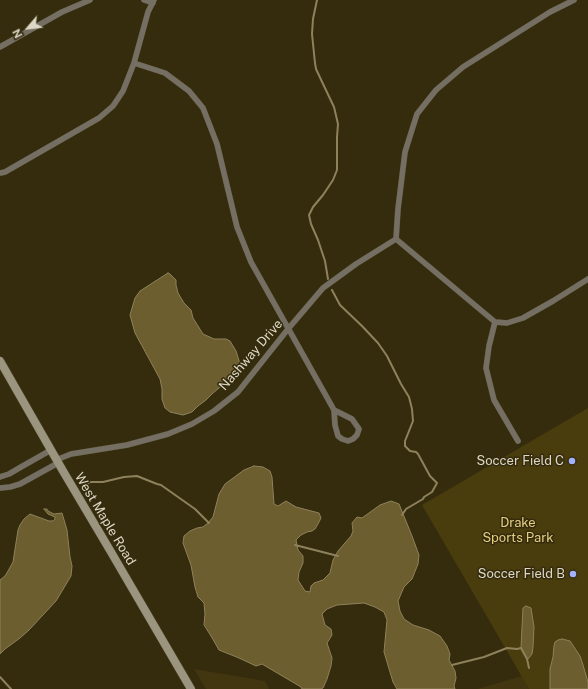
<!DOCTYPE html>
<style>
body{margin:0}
#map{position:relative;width:588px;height:689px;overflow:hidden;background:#352c0e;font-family:"Public Sans",sans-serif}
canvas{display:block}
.north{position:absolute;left:8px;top:8px;width:40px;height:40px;-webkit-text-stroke:3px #352c0e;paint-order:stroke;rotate:242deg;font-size:11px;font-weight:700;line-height:16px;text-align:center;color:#ddd7c6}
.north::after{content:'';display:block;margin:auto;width:14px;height:18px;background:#ddd7c6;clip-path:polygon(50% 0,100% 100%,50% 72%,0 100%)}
</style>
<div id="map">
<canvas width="588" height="689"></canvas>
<div class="north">N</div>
</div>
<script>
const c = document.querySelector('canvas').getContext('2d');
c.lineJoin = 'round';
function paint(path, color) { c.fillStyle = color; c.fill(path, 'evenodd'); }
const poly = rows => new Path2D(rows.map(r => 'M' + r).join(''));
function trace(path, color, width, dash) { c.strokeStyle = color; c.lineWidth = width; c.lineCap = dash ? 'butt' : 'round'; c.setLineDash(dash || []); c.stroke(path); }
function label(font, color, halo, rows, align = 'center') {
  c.font = font + ' "Public Sans",sans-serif'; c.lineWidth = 3; c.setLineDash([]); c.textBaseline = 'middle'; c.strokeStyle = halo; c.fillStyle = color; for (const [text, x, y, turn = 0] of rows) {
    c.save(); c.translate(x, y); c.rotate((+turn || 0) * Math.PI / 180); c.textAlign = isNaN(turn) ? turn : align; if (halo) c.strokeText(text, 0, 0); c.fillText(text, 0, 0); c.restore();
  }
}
const built = poly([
 [194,669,265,681,269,689,206,689],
 [522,676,529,689,477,689]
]);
const green = poly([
 [588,408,588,689,529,689,422,505]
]);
const water = poly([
 [168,273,170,274,176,280,176,285,178,293,184,303,191,310,193,318,203,334,214,339,226,339,230,341,236,351,241,367,239,371,237,373,213,393,206,400,198,406,192,412,183,415,170,412,165,408,162,399,162,389,160,379,135,333,130,315,135,298,140,291,168,273],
 [254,466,263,467,270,471,272,477,274,504,278,506,286,501,296,507,319,513,321,518,318,524,315,529,312,531,307,532,301,535,296,540,298,550,303,556,303,563,299,572,298,580,305,591,310,592,311,586,314,583,323,580,330,573,333,560,338,551,351,536,353,531,352,523,357,517,362,518,380,505,391,501,399,504,412,536,419,555,418,564,412,579,404,587,398,601,400,611,404,619,413,625,429,630,440,636,447,646,450,654,449,660,455,671,456,678,454,686,455,689,397,689,393,682,384,652,387,620,384,612,375,607,364,603,337,605,327,609,322,614,325,625,331,629,332,635,327,643,332,658,331,666,327,679,323,688,321,689,302,689,301,687,262,664,256,666,239,658,219,650,211,636,204,625,205,614,204,603,198,597,195,587,191,565,183,543,184,536,190,531,197,528,203,527,208,523,213,517,219,494,225,484,244,470,254,466],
 [44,509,47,509,48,511,54,514,62,513,67,530,70,557,72,566,71,576,56,601,29,630,20,638,5,649,0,654,0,580,5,576,8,571,13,562,18,530,20,525,24,519,30,514,49,521,53,521,55,519,55,517,48,514,44,509],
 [526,606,531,608,534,627,533,647,532,654,528,659,527,659,521,648,523,608,526,606],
 [562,639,570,641,580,656,583,665,588,682,588,689,550,689,550,669,553,657,554,646,555,642,558,640,562,639]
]);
const stream = poly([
 [317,0,313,19,312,34,315,63,316,69,324,86,334,107,338,124,337,137,337,170,333,180,323,195,313,207,309,215,311,224,318,240,325,261,328,279],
 [332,290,340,305,362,326,378,343,387,356,401,384,409,397,412,409,413,421,405,441,405,446,410,451,416,452,418,454,430,476,437,483,432,492,424,497,423,499,406,509,402,515],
 [86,488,89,482,103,482,124,477,137,476,157,484,161,485,195,509,209,523],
 [295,545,338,556],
 [452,665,484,657,507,648,517,649,521,648,527,659,529,668],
 [0,677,11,689]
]);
const minor = poly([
 [144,0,153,3],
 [0,47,62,12,90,0],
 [134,63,165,73,189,91,203,108,217,144,237,227,251,262,334,410,335,425,338,436,342,439,348,441,353,439,357,435,359,429,352,419,334,410],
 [0,173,5,172,99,118,113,106,123,91,134,63,148,12,154,0],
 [396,239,398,209,405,152,417,114,436,90,463,67,550,12,574,0],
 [396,239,495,322,507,323,523,318,553,301,588,279],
 [495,322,489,346,486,368,494,400,518,441],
 [56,460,71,454,127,445,168,434,192,424,214,411,238,392,288,329,323,288,356,264,396,239],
 [0,477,9,474,21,467,51,450],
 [0,488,10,487,20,484,58,463]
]);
const secondary = poly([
 [0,361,63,471,111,552,191,689]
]);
const markers = [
 [572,461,4,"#a1b3fd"],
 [573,574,4,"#a1b3fd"]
];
const streetNames = [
 ["Nashway Drive",251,355,-49],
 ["West Maple Road",105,519,59]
];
const poiNames = [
 ["Soccer Field C",564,461],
 ["Soccer Field B",565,574]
];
const parkNames = [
 ["Drake",518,523],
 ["Sports Park",518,538]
];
paint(built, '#41360f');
paint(green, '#493c0d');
paint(water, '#6c5e2e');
trace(water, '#8e825c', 1);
trace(stream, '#8e825c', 2);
trace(minor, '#50472b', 6);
trace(secondary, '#50472b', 9);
trace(minor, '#746f62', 5.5);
trace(secondary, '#9b957f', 8);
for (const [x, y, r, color] of markers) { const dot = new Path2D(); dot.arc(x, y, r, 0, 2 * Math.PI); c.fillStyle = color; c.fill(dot); trace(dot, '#352c0e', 1.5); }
label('13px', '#ddd7c6', '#352c0e', streetNames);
label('13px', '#ddd7c6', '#352c0e', poiNames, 'right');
label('13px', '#e4cd81', '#352c0e', parkNames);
</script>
